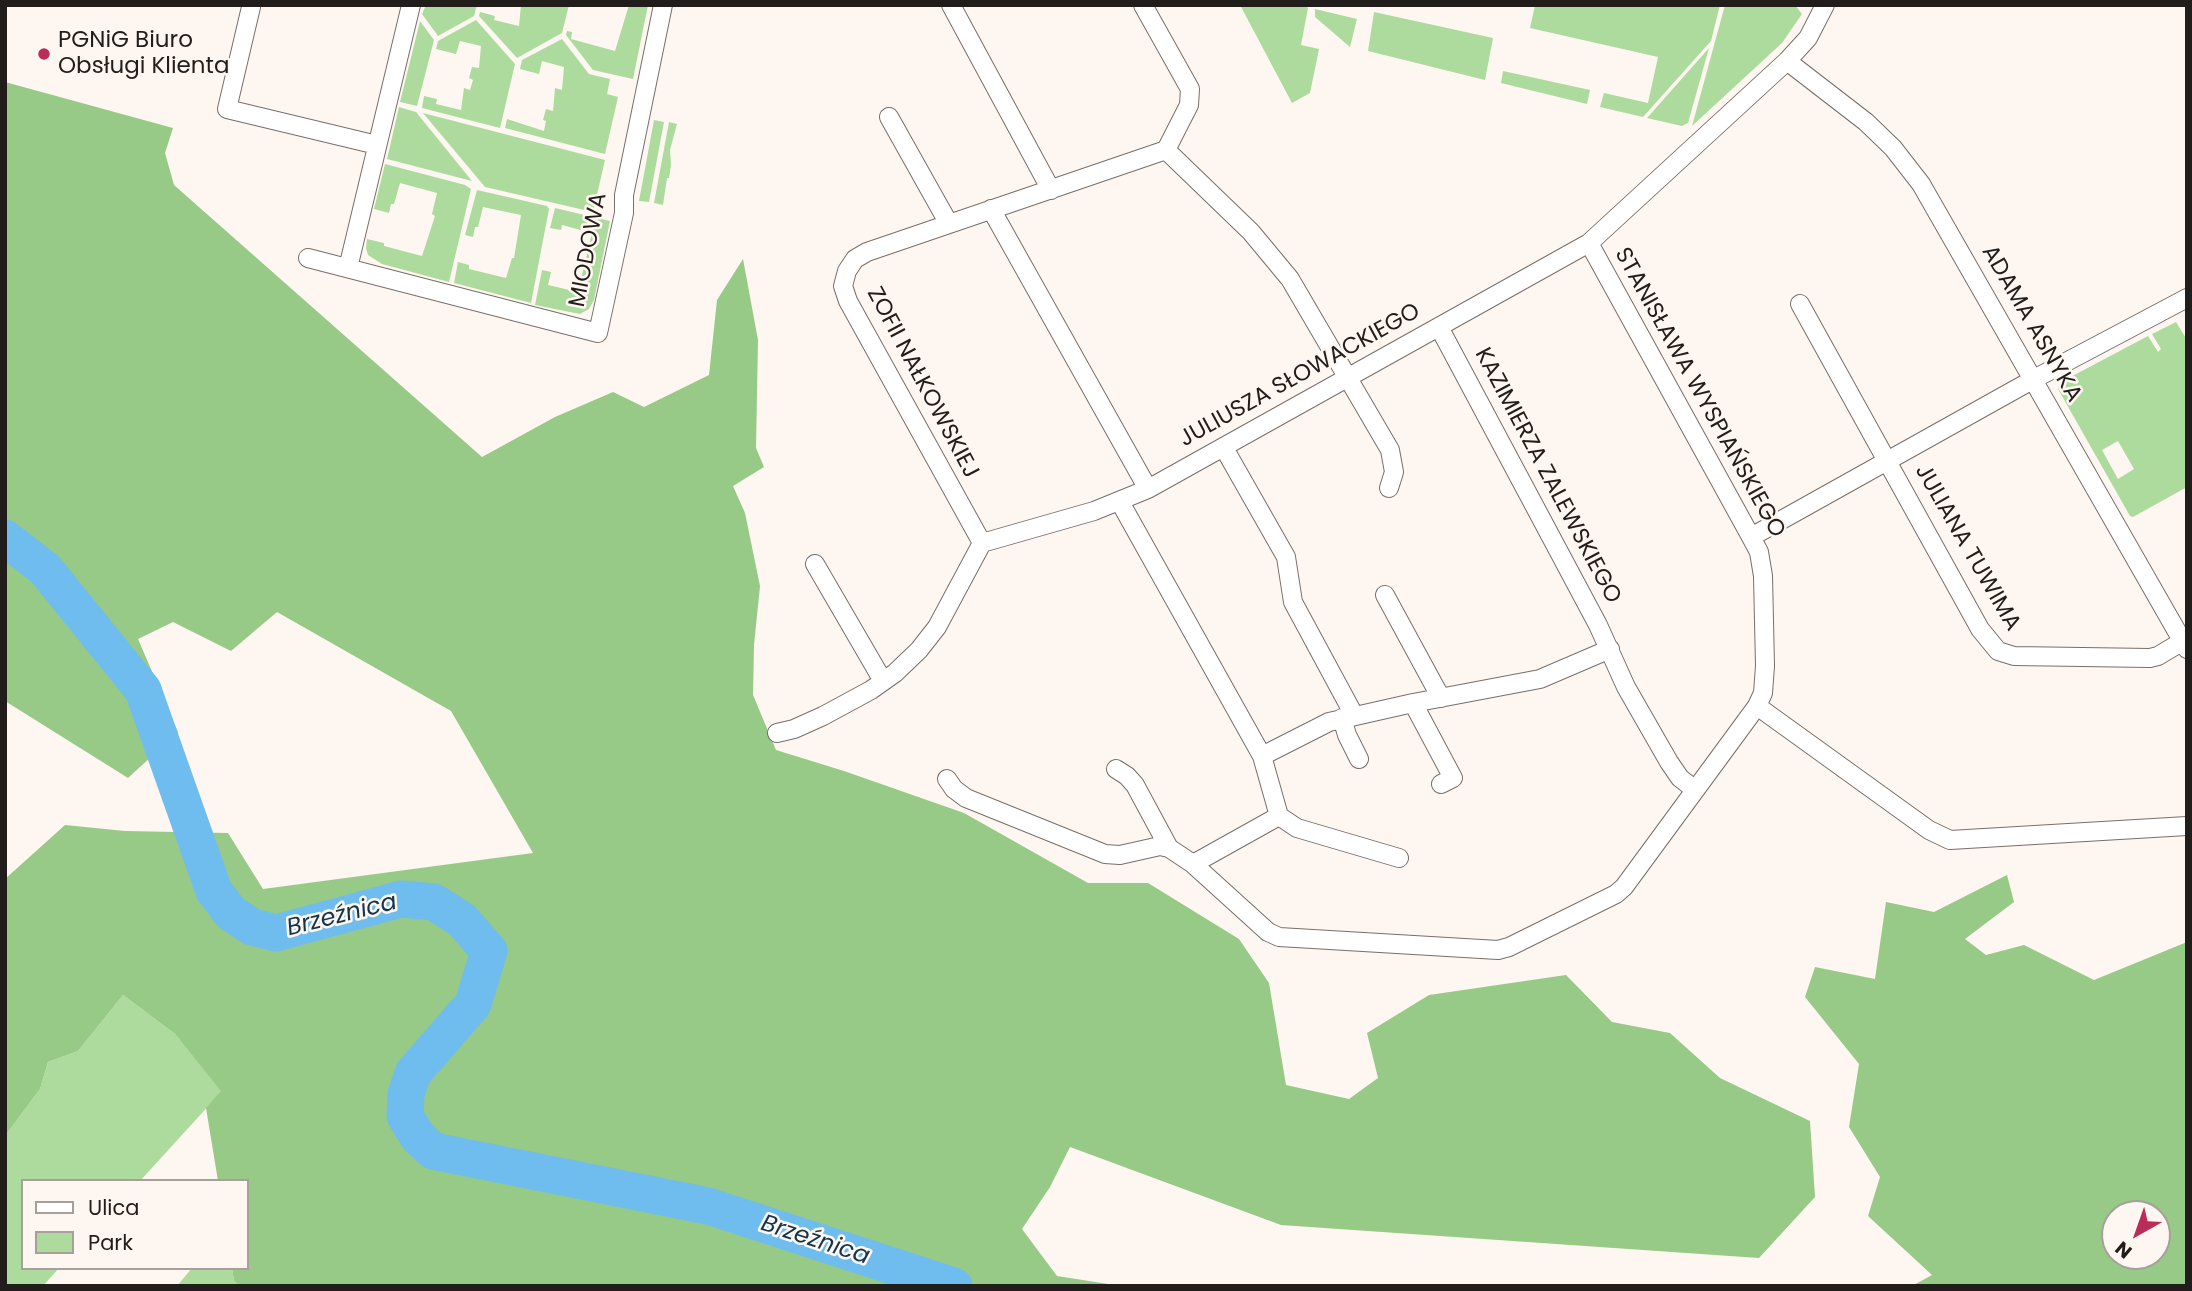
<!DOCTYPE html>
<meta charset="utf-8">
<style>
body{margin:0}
#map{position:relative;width:2192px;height:1291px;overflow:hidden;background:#fef6f0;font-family:Poppins,sans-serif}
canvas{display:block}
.frame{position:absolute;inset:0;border:7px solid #211d1b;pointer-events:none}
.legend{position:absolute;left:21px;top:1179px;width:228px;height:91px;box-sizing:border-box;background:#fef6f0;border:2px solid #a69f9b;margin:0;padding:9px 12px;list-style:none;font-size:21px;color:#211d1b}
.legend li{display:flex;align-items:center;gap:14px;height:35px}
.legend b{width:35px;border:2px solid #a69f9b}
.north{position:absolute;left:2101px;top:1200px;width:70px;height:70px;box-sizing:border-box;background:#fef6f0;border:2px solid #a69f9b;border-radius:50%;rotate:220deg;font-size:19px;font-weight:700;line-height:28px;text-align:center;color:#211d1b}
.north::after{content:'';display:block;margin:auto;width:24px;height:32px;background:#bb2d59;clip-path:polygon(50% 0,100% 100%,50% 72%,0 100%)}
</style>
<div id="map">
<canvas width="2192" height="1291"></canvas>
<div class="frame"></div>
<ul class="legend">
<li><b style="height:9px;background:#fff"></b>Ulica</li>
<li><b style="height:19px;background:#acdb9d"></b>Park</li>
</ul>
<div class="north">N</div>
</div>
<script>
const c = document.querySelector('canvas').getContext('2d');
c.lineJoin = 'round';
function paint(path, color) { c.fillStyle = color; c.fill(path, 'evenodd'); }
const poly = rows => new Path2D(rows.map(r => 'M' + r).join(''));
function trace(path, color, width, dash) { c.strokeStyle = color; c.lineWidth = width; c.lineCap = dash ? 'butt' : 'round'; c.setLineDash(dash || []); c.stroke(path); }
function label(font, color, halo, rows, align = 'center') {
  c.font = font + ' Poppins,sans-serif'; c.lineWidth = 5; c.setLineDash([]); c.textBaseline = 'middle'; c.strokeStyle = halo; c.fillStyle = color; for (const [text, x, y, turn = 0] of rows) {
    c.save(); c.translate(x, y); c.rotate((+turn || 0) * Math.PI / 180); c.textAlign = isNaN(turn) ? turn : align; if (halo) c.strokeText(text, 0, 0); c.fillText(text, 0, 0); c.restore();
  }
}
const green = poly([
 [426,5,477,5,474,16,438,36,422,14],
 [521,5,569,5,562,33,517,58,479,16,480,12,495,16,494,20,519,26],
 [629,5,648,5,633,79,593,70,566,35,567,31,572,32,571,39,615,51],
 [1240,5,1305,5,1308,8,1301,45,1319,49,1310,93,1292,103],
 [1535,5,1720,5,1711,41,1643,117,1600,107,1604,93,1648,103,1658,57,1530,28],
 [1725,5,1795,5,1802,14,1782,43,1692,126],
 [1315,9,1357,19,1350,47,1315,17],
 [1374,12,1493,38,1485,80,1368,51],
 [476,20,515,64,500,128,422,108,424,96,437,99,436,104,461,110,464,88,470,90,473,80,469,78,472,67,479,68,481,46,460,41,456,54,436,49,438,41],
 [420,21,434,40,417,106,400,102],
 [562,39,589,74,610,79,607,94,618,97,605,154,505,128,507,119,544,131,546,121,543,120,546,109,553,111,555,88,562,90,564,67,542,61,539,74,520,69,522,60],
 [1709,48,1688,123,1682,126,1647,118],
 [1503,71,1590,90,1587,104,1501,83],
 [399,107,416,112,472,181,387,159],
 [423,113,605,160,593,212,485,187],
 [654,120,664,122,649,202,639,201],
 [669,122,677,124,670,150,671,165,669,178,667,178,663,205,654,203],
 [385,164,465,185,471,189,449,282,382,264,368,255,366,248,367,239,384,243,384,246,422,256,435,216,432,214,437,193,400,183,394,204,391,204,389,213,374,209],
 [477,190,547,206,549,209,531,303,454,283,458,262,469,265,469,269,506,278,512,258,514,258,521,215,483,207,478,227,475,227,473,237,465,235],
 [555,208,610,221,594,300,589,309,580,314,535,305,542,270,551,272,548,285,578,292,592,233,562,225,561,230,550,228],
 [2176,322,2187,340,2187,487,2133,517,2130,516,2058,389,2061,382,2148,336,2158,352,2161,349,2152,334],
 [2118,441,2134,469,2118,479,2102,450],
 [123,995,175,1034,222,1091,140,1181,23,1181,23,1268,59,1268,43,1286,5,1286,5,1136,40,1089,48,1062,78,1051],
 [192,1268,232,1268,234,1281,240,1286,177,1286]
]);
const forest = poly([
 [5,82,173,128,165,153,174,185,482,457,555,417,613,392,644,407,709,375,717,300,743,259,758,340,756,448,764,467,733,486,745,513,760,586,754,645,753,695,776,750,844,771,964,813,1088,883,1148,883,1239,939,1269,983,1286,1085,1349,1099,1378,1078,1367,1033,1429,995,1566,975,1612,1022,1670,1033,1720,1078,1810,1121,1815,1197,1759,1258,1281,1225,1070,1147,1050,1187,1022,1229,1057,1276,1121,1286,240,1286,234,1281,232,1268,247,1268,247,1181,218,1181,206,1108,221,1091,175,1034,123,995,78,1051,48,1062,40,1089,5,1136,5,879,65,825,125,831,228,833,263,889,533,853,451,711,277,612,231,651,173,622,138,639,178,732,128,778,5,701],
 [2007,875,2014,902,1965,939,1986,955,2024,945,2094,980,2187,942,2187,1286,1912,1286,1932,1275,1868,1216,1880,1177,1849,1127,1859,1064,1805,997,1815,967,1875,979,1886,902,1934,912],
 [2115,1214,2157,1214,2157,1256,2115,1256]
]);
const river = poly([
 [5,538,45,569,143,690,214,891,231,913,252,927,276,933,401,899,434,902,462,920,489,951,473,1004,413,1073,406,1094,405,1116,418,1137,433,1151,708,1206,954,1286]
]);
const street = poly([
 [951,5,1051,190],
 [1143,5,1190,89,1189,105,1166,150],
 [251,7,227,109,377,145],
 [1787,61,1866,122,1893,148,1921,184,2187,649],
 [889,117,949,224],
 [991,209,1148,489],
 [308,258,598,333,624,213,624,195,663,5],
 [348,268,411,5],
 [1800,304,1980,629,1998,651,2014,656,2150,658,2158,656,2183,641],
 [1439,327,1598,625,1626,687,1669,762,1680,778,1694,789],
 [1224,448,1286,557,1293,602,1354,715],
 [1120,502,1262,756,1329,722,1413,703,1540,679,1610,649],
 [1751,537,2034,379,2187,298],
 [982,543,848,301,843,286,847,271,855,259,867,252,1166,150,1251,232,1290,279,1390,450,1394,472,1389,488],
 [815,564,883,681],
 [1385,595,1441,698],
 [1413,703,1453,778,1441,784],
 [1757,706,1929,830,1950,840,2187,826],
 [1342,718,1347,735,1359,759],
 [777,733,794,729,823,716,871,690,895,673,919,650,937,627,982,543,1094,511,1148,489,1589,243,1787,61,1808,38,1825,5],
 [1262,756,1279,816,1297,828,1399,858],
 [1116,769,1127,776,1135,785,1169,848],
 [947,779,954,789,966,798,1105,854,1120,855,1160,846,1169,848,1193,864,1268,932,1279,937,1498,950,1509,947,1616,894,1624,887,1757,706,1763,693,1765,666,1763,576,1759,552,1751,537,1589,243],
 [1193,864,1279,816]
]);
const markers = [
 [44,54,7,"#bb2d59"]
];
const poiNames = [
 ["PGNiG Biuro",58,41],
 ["Obsługi Klienta",58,67]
];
const streetNames = [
 ["MIODOWA",589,250,-79],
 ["ADAMA ASNYKA",2031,324,60],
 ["JULIUSZA SŁOWACKIEGO",1300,376,-29],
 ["ZOFII NAŁKOWSKIEJ",922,383,62],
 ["STANISŁAWA WYSPIAŃSKIEGO",1699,393,61],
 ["KAZIMIERZA ZALEWSKIEGO",1547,476,62],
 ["JULIANA TUWIMA",1967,548,60]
];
const waterNames = [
 ["Brzeźnica",342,916,-14],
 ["Brzeźnica",815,1241,18]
];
paint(green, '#acdb9d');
paint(forest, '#97c987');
trace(river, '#6fbdee', 37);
trace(street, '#796f6a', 20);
trace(street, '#fff', 18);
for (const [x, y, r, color] of markers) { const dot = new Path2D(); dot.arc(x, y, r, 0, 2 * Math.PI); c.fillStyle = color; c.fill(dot); trace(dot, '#fef6f0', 2.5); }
label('23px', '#211d1b', '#fef6f0', poiNames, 'left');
label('23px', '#211d1b', '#fef6f0', streetNames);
label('italic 24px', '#14364a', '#fef6f0', waterNames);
</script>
